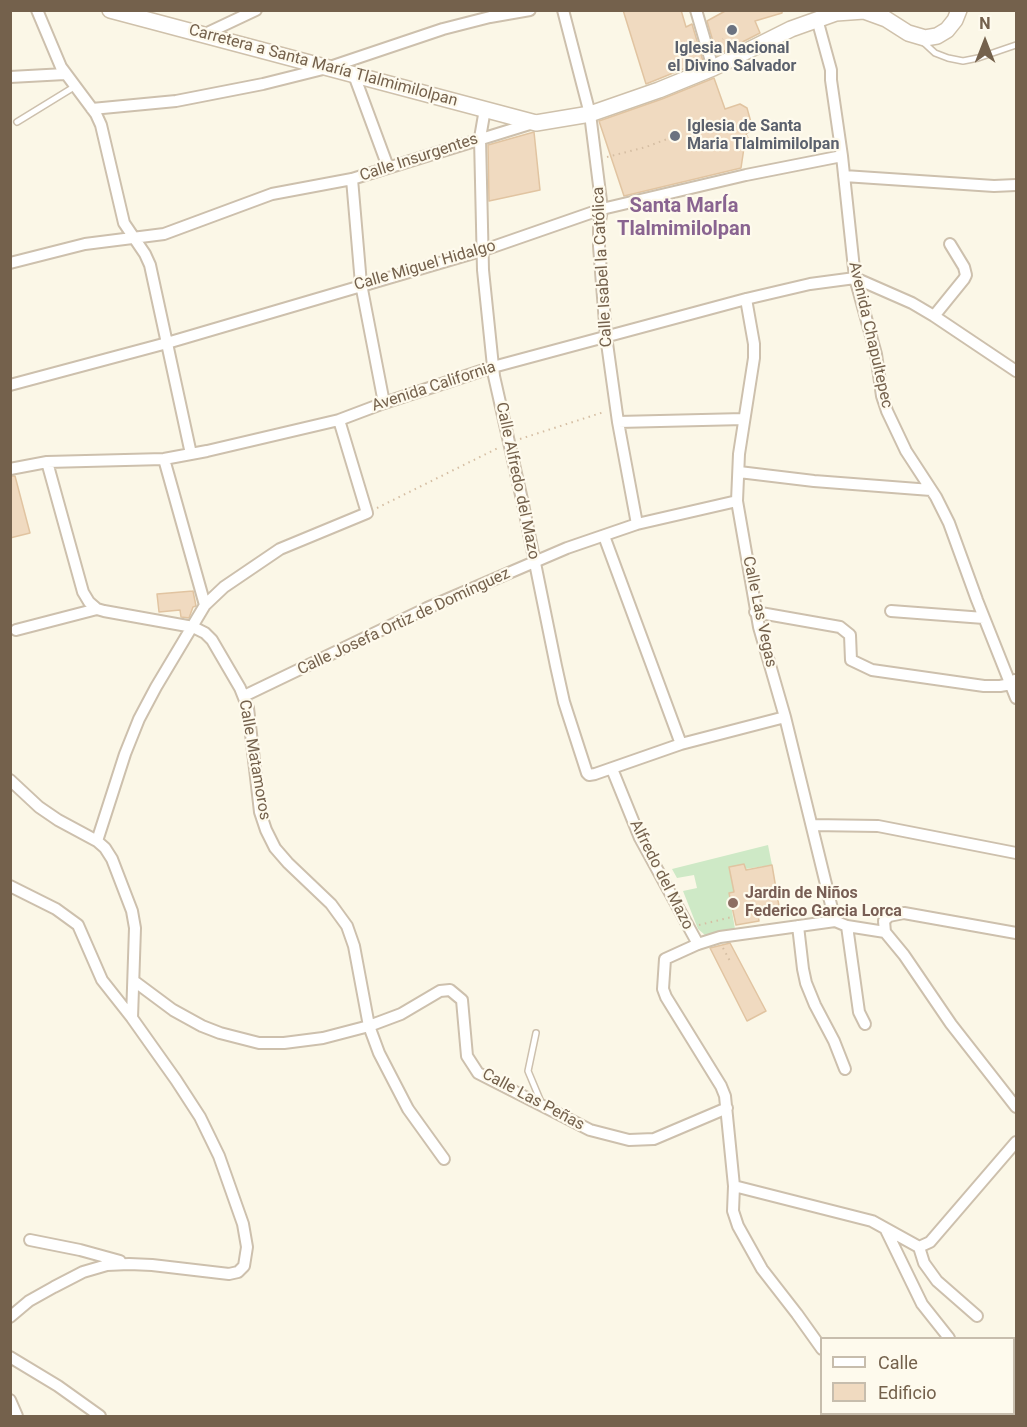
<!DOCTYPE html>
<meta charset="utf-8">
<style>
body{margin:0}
#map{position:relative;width:1027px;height:1427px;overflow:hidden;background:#fbf7e7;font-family:Roboto,sans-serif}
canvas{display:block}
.frame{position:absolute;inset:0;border:12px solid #74614c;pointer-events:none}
.legend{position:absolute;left:820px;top:1337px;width:195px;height:78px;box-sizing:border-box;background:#fefaed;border:2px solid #c7bdad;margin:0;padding:8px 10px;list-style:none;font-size:18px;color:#74614c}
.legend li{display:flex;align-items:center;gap:12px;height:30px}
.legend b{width:30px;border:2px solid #c7bdad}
.north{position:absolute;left:955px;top:12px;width:60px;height:60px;-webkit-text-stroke:4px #fefaed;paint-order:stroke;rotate:0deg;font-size:16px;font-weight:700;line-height:24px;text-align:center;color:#74614c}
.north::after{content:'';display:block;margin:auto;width:21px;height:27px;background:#74614c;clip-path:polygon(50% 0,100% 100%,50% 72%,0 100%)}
</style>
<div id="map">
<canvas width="1027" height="1427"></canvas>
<div class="frame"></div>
<ul class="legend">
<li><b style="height:8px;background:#fff"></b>Calle</li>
<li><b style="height:16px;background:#f0dac0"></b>Edificio</li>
</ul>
<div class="north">N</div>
</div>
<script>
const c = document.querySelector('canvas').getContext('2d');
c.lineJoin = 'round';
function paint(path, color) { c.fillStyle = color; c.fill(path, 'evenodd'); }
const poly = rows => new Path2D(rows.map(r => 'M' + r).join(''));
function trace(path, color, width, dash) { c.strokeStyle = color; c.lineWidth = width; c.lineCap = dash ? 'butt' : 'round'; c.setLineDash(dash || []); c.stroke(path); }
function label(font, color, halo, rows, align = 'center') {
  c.font = font + ' Roboto,sans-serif'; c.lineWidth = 4.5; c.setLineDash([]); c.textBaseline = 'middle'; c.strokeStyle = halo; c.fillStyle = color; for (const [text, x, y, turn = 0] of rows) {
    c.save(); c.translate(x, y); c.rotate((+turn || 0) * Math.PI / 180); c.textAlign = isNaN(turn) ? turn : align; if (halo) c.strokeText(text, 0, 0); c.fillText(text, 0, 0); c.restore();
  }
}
const green = poly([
 [768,845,772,865,745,869,734,892,729,893,735,929,705,935,698,929,683,891,697,888,694,875,677,878,672,869]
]);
const building = poly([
 [623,10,681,10,686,27,692,24,703,61,646,84,623,10],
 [727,10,782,10,782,13,755,21,760,33,717,55,707,21,727,10],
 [714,78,725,109,740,104,747,108,752,126,748,128,749,132,746,134,748,138,745,141,741,168,624,196,599,121,662,99,714,78],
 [534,132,540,190,489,201,488,145,534,132],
 [10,476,15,476,30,533,10,538,10,476],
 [193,591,196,606,193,607,189,618,181,617,180,610,159,612,157,594,193,591],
 [744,864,746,870,772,865,780,912,758,915,759,921,736,925,729,893,734,892,729,867,744,864],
 [730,943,766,1011,747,1021,710,948,730,943]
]);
const path = poly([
 [718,43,723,39],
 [607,157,646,147,670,138],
 [520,439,604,412],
 [377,508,498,448],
 [699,925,732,917],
 [723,948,731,963]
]);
const service = poly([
 [922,41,935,53,948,58,963,61,978,58,1016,45],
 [17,122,74,87],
 [536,1033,528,1071,541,1102]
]);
const minor = poly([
 [37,10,61,67,96,114,101,125,124,223,145,254,150,265,191,454],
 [563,10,590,114,602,209,599,227,599,246,606,336,618,422,637,524],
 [696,10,713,68],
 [817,19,831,70,831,80,842,156,855,278,876,354,882,396,887,411,906,451,936,497,949,523,977,600,1016,698],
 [203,35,256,10],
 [354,75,388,167],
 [10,77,65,74],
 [92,109,176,101,263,84,327,68,443,29,490,17,530,10],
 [485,109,480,138,483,270,494,376,523,504,556,666,564,702,587,773,589,775,595,774,681,744,785,717],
 [844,176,994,186,1016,185],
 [352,179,361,284,384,403],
 [10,263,85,244,164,234,272,194,352,179,533,123],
 [746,299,754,344,754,358,739,454,737,501,759,627,785,717,835,921],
 [934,316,964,279,966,275,964,267,950,244],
 [10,385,167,343,484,250,602,209,746,175,842,156],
 [618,422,744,419],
 [164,459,205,605],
 [47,462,83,592,89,602,97,609,104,611,193,627,205,633,212,640,240,688,248,708,260,812,266,830,275,848,288,863,331,904,347,926,354,946,369,1026,379,1053,408,1109,444,1159],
 [10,469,47,462,164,459,207,451,339,420,384,403,493,367,746,299,810,284,855,278,912,303,934,316,1016,371],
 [739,472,814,481,931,490],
 [604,536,681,744],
 [891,611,984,618],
 [755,612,840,627,850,635,851,660,872,670,984,686,1000,686,1011,684,1015,680],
 [16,630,97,609],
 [244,696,427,608,567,548,637,524,737,501],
 [612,769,640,838,698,944],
 [10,780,39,807,58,820,97,841,105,848,112,859,132,911,135,928,132,1018,176,1080,200,1117,219,1156,243,1224,247,1247,244,1266,238,1272,229,1274,152,1265,129,1264,107,1265,83,1272,54,1287,29,1301,10,1317],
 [812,825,878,826,1016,853],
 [97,841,125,754,139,719,156,687,205,605,224,587,280,549,367,513,339,420],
 [10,886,56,909,78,925,102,980,132,1018],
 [798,926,803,969,806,983,815,1005,834,1041,845,1069],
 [847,926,859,1012,865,1024],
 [885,932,884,921,889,916,904,913,1016,933],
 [134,981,173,1010,202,1026,220,1033,259,1043,284,1043,323,1038,369,1026,401,1014,440,991,450,990,462,1000,467,1056,478,1073,590,1130,629,1140,654,1139,727,1108],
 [734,1186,872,1221,919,1247],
 [886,1230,922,1304,949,1338],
 [30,1240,80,1250,120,1261],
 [919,1247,930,1242,1016,1142],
 [919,1247,924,1263,937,1281,977,1316],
 [822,1349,797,1314,762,1269,738,1226,733,1211,734,1186,725,1096,721,1086,666,997,663,989,665,959,698,944,720,937,835,921,847,926,885,932,904,955,951,1024,1016,1107],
 [10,1357,58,1386,100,1416],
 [10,1400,17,1416],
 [1014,1413,1016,1416],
 [861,1414,862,1416]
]);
const secondary = poly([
 [110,10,536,123,590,114,659,90,713,68,791,29,836,13,864,11,886,19,908,33,925,38,937,36,947,30,955,20,959,10]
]);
const markers = [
 [732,30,6,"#6b7280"],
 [675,136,6,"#6b7280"],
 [733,903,6,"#8d6e63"]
];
const worshipNames = [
 ["Iglesia Nacional",732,49],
 ["el Divino Salvador",732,67],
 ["Iglesia de Santa",687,127,"left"],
 ["Maria Tlalmimilolpan",687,145,"left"]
];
const streetNames = [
 ["Carretera a Santa María Tlalmimilolpan",323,66,15],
 ["Calle Insurgentes",419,158,-18],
 ["Calle Miguel Hidalgo",425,266,-16],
 ["Calle Isabel la Católica",603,267,-93],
 ["Avenida Chapultepec",870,335,77],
 ["Avenida California",434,387,-18],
 ["Calle Alfredo del Mazo",517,481,78],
 ["Calle Las Vegas",759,612,78],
 ["Calle Josefa Ortiz de Domínguez",404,622,-25],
 ["Calle Matamoros",254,760,80],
 ["Alfredo del Mazo",661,875,63],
 ["Calle Las Peñas",533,1100,28]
];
const educationNames = [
 ["Jardin de Niños",745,894],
 ["Federico Garcia Lorca",745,912]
];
const quarterNames = [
 ["Santa MarÍa",684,207],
 ["Tlalmimilolpan",684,230]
];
paint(green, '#cee9c6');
paint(building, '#f0dac0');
trace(building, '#e1c4a1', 1.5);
trace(service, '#cdc0ad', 8);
trace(minor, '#cdc0ad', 14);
trace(secondary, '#cfc1ab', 18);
trace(path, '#d5bea3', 2, [1.5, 4.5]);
trace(service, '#fff', 5);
trace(minor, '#fff', 10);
trace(secondary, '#fff', 15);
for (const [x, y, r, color] of markers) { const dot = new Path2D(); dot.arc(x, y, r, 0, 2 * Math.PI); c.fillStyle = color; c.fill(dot); trace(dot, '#fefaed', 2); }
label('bold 16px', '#5b616d', '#fefaed', worshipNames);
label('16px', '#74614c', '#fefaed', streetNames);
label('bold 16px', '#785e54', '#fefaed', educationNames, 'left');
label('bold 20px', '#896490', '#fefaed', quarterNames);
</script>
